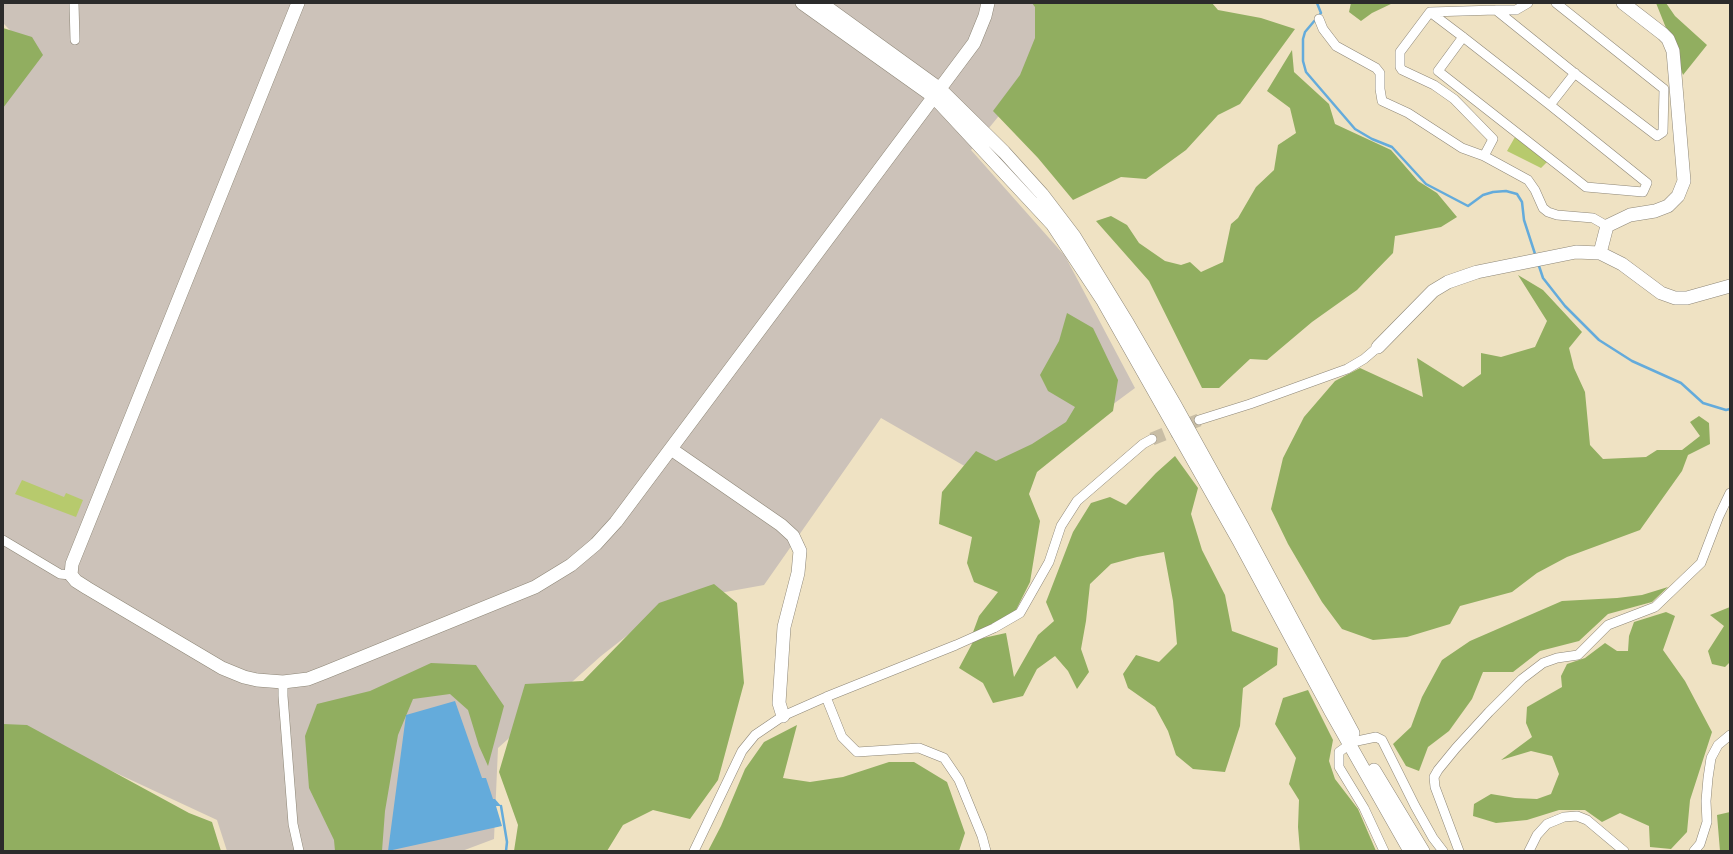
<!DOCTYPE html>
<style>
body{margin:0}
#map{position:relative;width:1733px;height:854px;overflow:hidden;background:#efe2c3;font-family:Sriracha,sans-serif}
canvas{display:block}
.frame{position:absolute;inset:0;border:4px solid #2b2b2b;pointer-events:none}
</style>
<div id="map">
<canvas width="1733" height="854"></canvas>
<div class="frame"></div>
</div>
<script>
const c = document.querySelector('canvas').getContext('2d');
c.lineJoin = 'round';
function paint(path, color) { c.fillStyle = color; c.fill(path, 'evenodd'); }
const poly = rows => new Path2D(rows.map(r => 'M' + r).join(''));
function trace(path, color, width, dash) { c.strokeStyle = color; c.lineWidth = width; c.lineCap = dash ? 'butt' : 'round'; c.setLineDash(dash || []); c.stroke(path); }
const industrial = poly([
 [3,3,1060,3,1029,79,971,150,1065,256,1135,388,1001,487,881,418,764,585,670,602,601,656,498,748,494,839,462,851,227,851,217,820,15,726,3,726,3,98,34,55,3,23]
]);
const green = poly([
 [1515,137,1548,161,1541,168,1507,151],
 [22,480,64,497,66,493,83,500,76,517,15,494]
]);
const forest = poly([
 [1032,3,1212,3,1218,10,1261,18,1295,29,1240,104,1218,115,1186,150,1146,179,1121,177,1073,200,1038,158,993,111,1020,75,1035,38,1035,7],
 [1351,3,1393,3,1372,13,1361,21,1349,12],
 [1656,3,1666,3,1675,16,1707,45,1683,75,1670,38],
 [3,28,32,37,43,55,3,108],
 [1292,50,1294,72,1329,104,1335,124,1391,150,1418,181,1437,193,1457,217,1441,227,1395,236,1393,253,1357,290,1312,322,1267,360,1250,359,1219,388,1202,388,1149,281,1096,221,1111,216,1127,225,1139,243,1165,261,1181,265,1190,262,1201,272,1223,262,1231,224,1238,218,1256,187,1274,170,1278,145,1296,133,1290,108,1267,91],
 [1518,275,1543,290,1582,332,1569,348,1574,368,1585,392,1590,445,1603,459,1646,457,1657,450,1682,450,1700,436,1690,422,1699,416,1709,423,1710,444,1688,455,1682,471,1640,530,1567,557,1537,573,1512,592,1460,606,1450,624,1407,637,1373,640,1342,629,1322,602,1288,544,1271,509,1283,458,1304,417,1335,381,1360,368,1423,397,1417,358,1463,387,1481,374,1481,353,1501,357,1535,347,1547,321],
 [1067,313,1093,328,1118,380,1113,411,1037,472,1029,494,1040,521,1030,582,1013,616,972,635,979,616,998,592,974,582,967,563,972,537,939,524,942,492,976,451,996,461,1032,444,1066,422,1075,407,1048,391,1040,375,1059,341],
 [1175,456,1198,488,1191,514,1202,550,1225,595,1232,631,1278,648,1277,665,1243,688,1240,726,1225,772,1193,769,1176,755,1168,731,1155,707,1128,688,1123,674,1136,655,1159,662,1177,644,1173,601,1164,552,1137,557,1111,564,1090,584,1086,621,1081,649,1089,672,1077,689,1068,671,1055,656,1037,669,1023,696,993,703,983,683,959,668,974,640,1006,633,1014,677,1038,635,1054,621,1046,602,1073,532,1091,503,1110,497,1126,505,1156,473],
 [714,584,737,603,744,683,718,780,690,819,653,810,623,825,607,851,514,851,518,825,499,772,525,684,583,681,659,603],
 [1668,587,1652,602,1608,614,1579,641,1540,651,1513,672,1483,672,1472,699,1449,731,1428,747,1419,771,1406,766,1393,744,1411,727,1422,697,1442,660,1470,641,1562,601,1617,598,1642,595],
 [1730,607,1730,662,1725,667,1712,664,1708,651,1724,626,1710,615],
 [1666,612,1675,616,1663,650,1685,681,1712,732,1690,800,1687,832,1671,849,1650,847,1649,826,1620,813,1602,822,1585,810,1559,810,1527,820,1496,823,1473,816,1474,804,1491,794,1515,798,1537,799,1551,794,1559,774,1552,756,1531,751,1501,760,1532,737,1526,723,1527,707,1562,687,1561,676,1567,664,1585,658,1605,643,1617,651,1628,651,1629,636,1634,622],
 [431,663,476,665,504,706,488,766,479,746,468,710,450,694,413,699,398,735,385,811,382,851,335,851,334,840,309,788,305,736,317,704,370,691],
 [1308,690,1333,740,1329,761,1335,779,1358,809,1376,851,1300,851,1298,827,1299,800,1289,784,1296,758,1275,724,1283,698],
 [3,724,27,725,189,813,212,822,221,851,3,851],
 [797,725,783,778,810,782,843,777,889,762,914,762,947,782,965,833,959,851,708,851,721,826,745,769,764,742],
 [1730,812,1730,851,1720,851,1717,815]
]);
const water = poly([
 [455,701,482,778,486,778,493,799,495,799,501,806,490,806,496,806,502,826,388,851,406,715]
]);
const stream = poly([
 [1317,3,1321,13,1305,32,1303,39,1303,61,1306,72,1355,129,1372,139,1392,147,1426,184,1468,206,1483,195,1493,192,1506,191,1517,194,1522,202,1524,220,1536,257],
 [1538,263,1543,278,1565,306,1599,340,1632,361,1681,383,1703,403,1726,410,1730,409],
 [501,806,507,842,506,851]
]);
const secondaryTunnel = poly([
 [1152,439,1199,420]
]);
const street = poly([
 [74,3,75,40],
 [1528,3,1516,10,1496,10,1430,12,1400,52,1400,67,1402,70,1434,85,1454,99,1493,139,1484,156,1528,180,1535,190,1543,208,1548,212,1557,215,1593,218,1607,226],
 [1496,10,1573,72,1657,136,1663,132,1664,89,1556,3],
 [1430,12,1463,37,1550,105,1647,183,1643,192,1586,187,1438,71,1463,37],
 [1319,19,1323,29,1336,46,1376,68,1380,73,1380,89,1382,101,1408,113,1462,148,1484,156],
 [1550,105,1575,73],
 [1199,420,1250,404,1347,369,1364,359,1378,347],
 [3,540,60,574,71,575],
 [283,682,283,696,293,824,299,851],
 [826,697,842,737,857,752,919,748,944,758,959,780,982,836,986,851],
 [1357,741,1376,737,1382,740,1415,806,1433,838,1443,851],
 [1350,744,1339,752,1339,767,1364,808,1384,851],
 [694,851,742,751,755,735,783,716,826,697,956,645,994,628,1020,613,1049,562,1061,526,1077,501,1143,444,1152,439],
 [1459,851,1435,787,1434,777,1438,770,1456,748,1489,712,1522,679,1543,663,1557,658,1578,655,1608,625,1655,607,1701,563,1719,516,1730,493],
 [1529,851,1537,835,1547,824,1564,817,1577,816,1587,820,1624,851],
 [1694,851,1700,844,1707,822,1706,801,1708,778,1711,758,1718,745,1730,735]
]);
const secondary = poly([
 [298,3,72,564,71,575,76,581,87,588,222,668,244,677,257,680,283,682,308,679,326,672,535,587,571,565,596,544,616,522,974,43,985,16,988,3],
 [802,3,934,97,1052,224,1103,301,1239,541,1330,710,1410,851],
 [821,3,940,89,1004,152,1042,194,1074,236,1128,324,1175,405,1242,526,1353,733],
 [1600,253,1607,226,1630,215,1655,211,1668,206,1678,196,1684,181,1673,51,1668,39,1663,34,1623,3],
 [1378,347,1433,291,1448,282,1477,272,1576,252,1600,253,1622,264,1661,293,1675,298,1687,298,1730,286],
 [671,449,781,525,793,536,800,551,798,573,784,627,779,703,783,716],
 [1374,770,1423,851]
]);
paint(industrial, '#ccc2b9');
paint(green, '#b7ca6d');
paint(forest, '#91ae60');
paint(water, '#64abdb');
trace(stream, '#64abdb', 2.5);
trace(secondaryTunnel, '#c8bda5', 13, [13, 6]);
trace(street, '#8d8677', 10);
trace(secondary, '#8d8677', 14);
trace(street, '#fff', 9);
trace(secondary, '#fff', 13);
</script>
